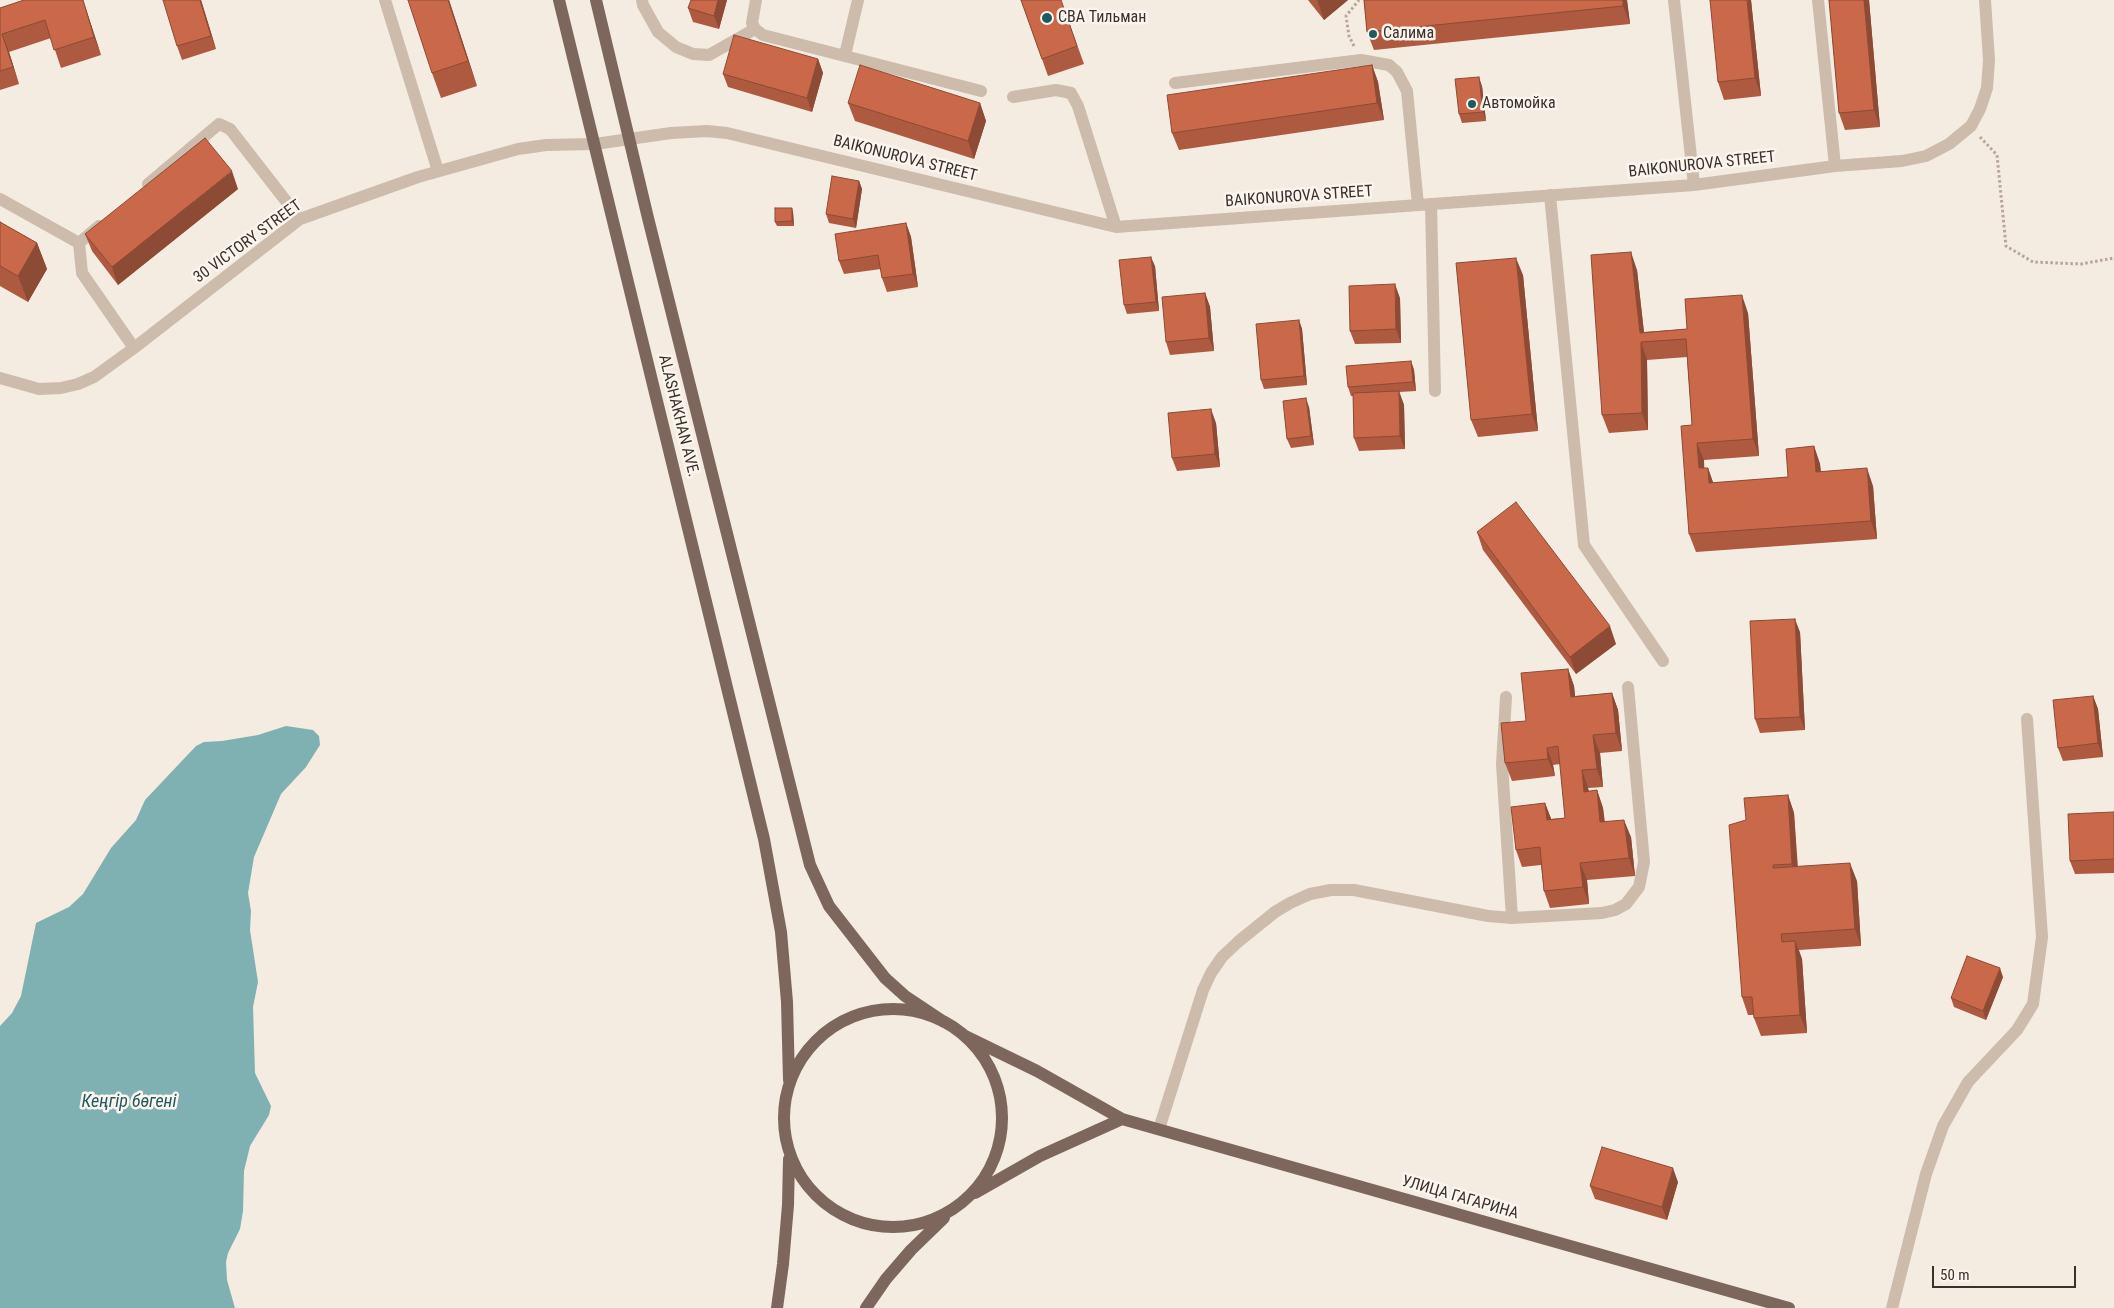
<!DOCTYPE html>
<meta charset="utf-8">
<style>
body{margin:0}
#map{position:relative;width:2114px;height:1308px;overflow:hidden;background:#f4ebe1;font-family:"Roboto Condensed",sans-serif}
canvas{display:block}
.scale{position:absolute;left:1932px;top:1266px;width:144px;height:22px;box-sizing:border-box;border:2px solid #3b302b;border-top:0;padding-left:6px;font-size:15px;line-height:18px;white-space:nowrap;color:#3b302b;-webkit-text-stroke:4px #fbf5ee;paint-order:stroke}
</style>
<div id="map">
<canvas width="2114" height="1308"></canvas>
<div class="scale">50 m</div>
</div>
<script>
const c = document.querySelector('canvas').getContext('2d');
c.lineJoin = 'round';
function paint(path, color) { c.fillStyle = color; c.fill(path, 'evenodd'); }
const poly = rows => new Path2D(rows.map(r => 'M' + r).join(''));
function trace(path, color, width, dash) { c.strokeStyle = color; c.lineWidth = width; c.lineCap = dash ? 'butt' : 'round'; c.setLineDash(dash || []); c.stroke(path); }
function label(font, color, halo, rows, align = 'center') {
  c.font = font + ' "Roboto Condensed",sans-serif'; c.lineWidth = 5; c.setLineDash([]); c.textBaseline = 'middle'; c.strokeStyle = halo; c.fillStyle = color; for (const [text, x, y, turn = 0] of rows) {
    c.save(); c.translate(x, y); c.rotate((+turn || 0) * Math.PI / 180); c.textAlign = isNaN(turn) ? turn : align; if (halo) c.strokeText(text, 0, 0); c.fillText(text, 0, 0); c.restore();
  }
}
const water = poly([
 [286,726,313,730,319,736,320,745,306,767,281,794,254,857,248,893,251,911,250,930,258,982,253,1007,255,1073,271,1106,269,1115,250,1146,244,1171,243,1211,240,1229,228,1253,226,1262,227,1280,235,1308,0,1308,0,1026,12,1013,21,996,36,923,69,907,83,894,111,848,136,820,145,800,196,746,204,742,222,741,258,735]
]);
const path = poly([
 [1354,46,1349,36,1346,16,1359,0],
 [1980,137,1997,155,2006,246,2033,262,2081,264,2114,258]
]);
const minor = poly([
 [385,0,438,171],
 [642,0,643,5,658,32,676,47,693,54,709,55,755,29],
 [756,0,752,23,755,29,763,35,981,91],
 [1674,0,1694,185],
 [1818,0,1835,166],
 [845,55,858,0],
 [1175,83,1361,60,1389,65,1397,72,1407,91,1418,205],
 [1013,97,1056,90,1071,93,1078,106,1116,227],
 [148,184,219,124,230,129,300,219],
 [1550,195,1584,545,1663,661],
 [0,199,79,243],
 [1431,204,1435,391],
 [99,226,79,243,82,273,134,348],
 [0,378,39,389,61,388,78,384,94,377,134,348,300,219,418,177,518,149,546,145,595,144,671,133,707,131,727,133,1116,227,1694,185,1835,166,1902,161,1926,156,1949,144,1971,126,1980,109,1987,88,1989,60,1985,0],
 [1506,697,1502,764,1512,918],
 [1159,1129,1203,990,1211,973,1222,957,1239,941,1275,912,1290,903,1310,894,1331,890,1354,890,1488,916,1512,918,1602,913,1615,910,1626,904,1639,887,1644,862,1628,687],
 [1892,1308,1926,1174,1943,1126,1968,1082,2017,1030,2033,1004,2042,937,2027,719]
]);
const major = poly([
 [559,0,764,839,781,932,787,1002,789,1080],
 [596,0,648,218,810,865,829,906,885,978,905,996,944,1022],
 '784 1118a109 109 0 1 1 218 0a109 109 0 1 1-218 0Z',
 [965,1036,1037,1071,1122,1119,1789,1308],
 [975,1193,1040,1156,1122,1119],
 [777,1308,783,1264,788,1205,789,1159],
 [866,1308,886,1279,911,1250,944,1218]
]);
const wall = poly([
 [83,0,101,55,61,68,51,38,9,52,19,84,0,90,0,8],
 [201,0,216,49,182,60,177,46],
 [449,0,477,86,441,98,432,73],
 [727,0,719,29,693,22,688,8],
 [1021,0,1061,0,1084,64,1048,76],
 [1308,0,1348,0,1324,20],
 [1364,0,1627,0,1630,24,1374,50,1367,32],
 [1751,0,1761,96,1724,100,1718,82],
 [1829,0,1869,0,1880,127,1845,130,1839,113],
 [818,59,823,73,812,112,728,87,723,74],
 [1372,65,1378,82,1384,120,1179,150,1172,133],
 [1482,86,1486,121,1462,123,1459,114],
 [848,103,980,103,986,121,974,159,855,121],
 [859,181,862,189,856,228,829,223,826,214],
 [238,189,118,285,92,251,85,234],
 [793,212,794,226,777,226,775,222],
 [0,222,37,243,47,269,28,302,0,286],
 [906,223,911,237,918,287,887,292,882,278,881,269,844,274,839,261],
 [1155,266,1159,311,1127,314,1124,305],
 [1637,270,1644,332,1687,329,1748,313,1759,456,1704,460,1704,468,1708,468,1713,483,1788,477,1814,446,1820,464,1821,472,1873,486,1877,539,1696,552,1689,534,1692,425,1687,357,1647,360,1648,430,1609,433,1602,415],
 [1523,275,1538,431,1478,437,1471,420],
 [1205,293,1210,307,1214,351,1170,355,1166,342],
 [1400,298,1401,343,1355,344,1350,331],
 [1299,320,1302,329,1307,385,1264,389,1261,380],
 [1411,361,1414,370,1416,391,1399,392,1404,405,1405,449,1359,451,1354,438,1353,396,1351,396,1348,387],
 [1309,407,1314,445,1291,448,1287,439],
 [1216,423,1220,467,1177,471,1172,458],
 [1477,532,1616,644,1576,674,1483,550],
 [1800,632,1805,730,1760,733,1755,719],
 [1568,669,1574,686,1575,696,1612,693,1618,710,1622,751,1600,753,1603,787,1588,788,1589,791,1597,790,1603,808,1605,822,1631,837,1635,876,1587,880,1589,904,1550,908,1544,891,1541,865,1522,867,1516,850,1545,803,1551,819,1565,818,1560,764,1553,765,1555,776,1512,781,1505,763,1526,721],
 [2093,696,2098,709,2103,757,2063,761,2058,748],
 [1788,795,1794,813,1798,867,1857,881,1861,946,1799,950,1802,959,1807,1033,1761,1036,1754,1018,1754,1015,1748,1015,1742,997,1746,820],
 [2114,812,2114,873,2075,874,2070,861],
 [2003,977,1986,1020,1954,1007,1951,998],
 [1678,1182,1667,1220,1595,1199,1590,1186]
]);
const shadedWall = poly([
 [83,0,101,55,94,37],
 [200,0,201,0,216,49,211,36],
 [448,0,449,0,477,86,468,61],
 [718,0,727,0,719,29,714,16],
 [1317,0,1348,0,1324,20],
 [1623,0,1627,0,1630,24,1623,6],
 [1747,0,1751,0,1761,96,1755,78],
 [1864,0,1869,0,1880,127,1874,110],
 [2,34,9,52,19,84,13,67],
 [818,59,823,73,812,112,807,98],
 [1372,65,1378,82,1384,120,1377,103],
 [1479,77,1482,86,1486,121,1483,112],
 [980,103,986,121,974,159,968,141],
 [232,171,238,189,118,285,112,267],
 [859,181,862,189,856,228,853,219],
 [792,208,793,212,794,226,792,221],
 [906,223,911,237,918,287,913,274],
 [37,243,47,269,28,302,18,276],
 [1631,252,1637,270,1645,342,1640,333],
 [1151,257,1155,266,1159,311,1156,302],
 [1516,258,1523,275,1538,431,1532,414],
 [1395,284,1400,298,1401,343,1396,329],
 [1205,293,1210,307,1214,351,1209,338],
 [1742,295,1748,313,1759,456,1753,439],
 [1299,320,1302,329,1307,385,1304,376],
 [1641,342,1647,360,1648,430,1642,413],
 [1411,361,1414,370,1416,391,1413,382],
 [1399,391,1404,405,1405,449,1400,436],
 [1306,398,1309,407,1314,445,1311,436],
 [1211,409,1216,423,1220,467,1215,454],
 [1697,443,1704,460,1705,486,1699,468],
 [1814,446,1820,464,1822,490,1816,472],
 [1708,468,1714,485,1709,483],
 [1867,468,1873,486,1877,539,1871,521],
 [1795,619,1800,632,1805,730,1800,717],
 [1610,626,1616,644,1576,674,1570,657],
 [1568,669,1574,686,1577,714,1571,697],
 [1612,693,1618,710,1622,751,1616,733],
 [2093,696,2098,709,2103,757,2098,743],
 [1593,735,1600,753,1603,787,1597,769],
 [1547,748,1553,765,1555,776,1548,759],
 [1582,770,1588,788,1591,810,1584,792],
 [1597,790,1603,808,1606,840,1600,822],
 [1788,795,1794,813,1798,882,1792,864],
 [1545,803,1552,821,1547,820],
 [1624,820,1631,837,1635,876,1629,858],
 [1580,863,1587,880,1589,904,1583,887],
 [1850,863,1857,881,1861,946,1855,929],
 [1795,941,1802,959,1807,1033,1800,1015],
 [2000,968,2003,977,1986,1020,1983,1011],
 [1673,1168,1678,1182,1667,1220,1662,1207]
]);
const building = poly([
 [24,0,83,0,94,37,54,50,45,20,2,34,13,67,0,71,0,8,24,0],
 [163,0,200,0,211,36,177,46,163,0],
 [408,0,448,0,468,61,432,73,408,0],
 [691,0,718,0,714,16,688,8,691,0],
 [1021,0,1061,0,1077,46,1042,59,1021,0],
 [1364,0,1623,0,1623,6,1367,32,1364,0],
 [1710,0,1747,0,1755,78,1718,82,1710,0],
 [1829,0,1864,0,1874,110,1839,113,1829,0],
 [734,35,818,59,807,98,723,74,734,35],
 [860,65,980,103,968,141,848,103,860,65],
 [1372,65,1377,103,1172,133,1167,95,1372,65],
 [1479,77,1483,112,1459,114,1455,79,1479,77],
 [205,138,232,171,112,267,85,234,205,138],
 [832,176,859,181,853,219,826,214,832,176],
 [775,208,792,208,792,221,775,222,775,208],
 [0,222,37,243,18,276,0,266,0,222],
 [906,223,913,274,882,278,878,255,839,261,835,234,906,223],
 [1631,252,1640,333,1687,329,1685,299,1742,295,1753,439,1697,443,1699,468,1708,468,1709,483,1788,477,1786,449,1814,446,1816,472,1867,468,1871,521,1689,534,1681,426,1692,425,1686,339,1641,342,1642,413,1602,415,1591,255,1631,252],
 [1151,257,1156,302,1124,305,1119,260,1151,257],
 [1516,258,1532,414,1471,420,1456,263,1516,258],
 [1395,284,1396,329,1350,331,1349,286,1395,284],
 [1205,293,1209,338,1166,342,1162,297,1205,293],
 [1299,320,1304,376,1261,380,1256,324,1299,320],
 [1411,361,1413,382,1348,387,1346,366,1411,361],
 [1399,391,1400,436,1354,438,1353,393,1399,391],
 [1306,398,1311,436,1287,439,1283,401,1306,398],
 [1211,409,1215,454,1172,458,1168,413,1211,409],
 [1516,502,1610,626,1570,657,1477,532,1516,502],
 [1795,619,1800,717,1755,719,1750,621,1795,619],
 [1568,669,1571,697,1612,693,1616,733,1593,735,1597,769,1582,770,1584,792,1597,790,1600,822,1624,820,1629,858,1580,863,1583,887,1544,891,1540,847,1516,850,1511,807,1545,803,1547,820,1565,818,1558,746,1547,748,1548,759,1505,763,1501,723,1526,721,1521,673,1568,669],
 [2093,696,2098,743,2058,748,2053,700,2093,696],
 [1788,795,1792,864,1773,865,1773,868,1850,863,1855,929,1781,934,1782,942,1795,941,1800,1015,1754,1018,1752,997,1742,997,1729,825,1746,820,1744,798,1788,795],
 [2114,812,2114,859,2070,861,2068,814,2114,812],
 [1967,956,2000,968,1983,1011,1951,998,1967,956],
 [1602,1147,1673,1168,1662,1207,1590,1186,1602,1147]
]);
const markers = [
 [1047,18,6,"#1e5a5f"],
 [1373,34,5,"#1e5a5f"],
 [1472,104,5,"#1e5a5f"]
];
const poiNames = [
 ["СВА Тильман",1058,18],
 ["Салима",1383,34],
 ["Автомойка",1482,104]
];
const streetNames = [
 ["BAIKONUROVA STREET",905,159,14],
 ["BAIKONUROVA STREET",1702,165,-6],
 ["BAIKONUROVA STREET",1299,197,-4],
 ["30 VICTORY STREET",248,242,-36],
 ["ALASHAKHAN AVE.",678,416,76],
 ["УЛИЦА ГАГАРИНА",1460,1198,16]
];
const waterNames = [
 ["Кеңгір бөгені",129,1102]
];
paint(water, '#7fb0b2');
trace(path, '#b9a596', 3, [2.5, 2.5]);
trace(minor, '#cdbbac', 12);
trace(major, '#7d675c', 12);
paint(wall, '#ad5a40');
paint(shadedWall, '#8d4a34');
paint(building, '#c9694a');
trace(building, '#8d4a34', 1);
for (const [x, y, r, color] of markers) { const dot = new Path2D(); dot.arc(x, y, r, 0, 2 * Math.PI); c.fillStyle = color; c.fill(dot); trace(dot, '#fbf5ee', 2); }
label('16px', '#3b302b', '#fbf5ee', poiNames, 'left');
label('16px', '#3b302b', '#fbf5ee', streetNames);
label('italic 18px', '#1e5a5f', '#fbf5ee', waterNames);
</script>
